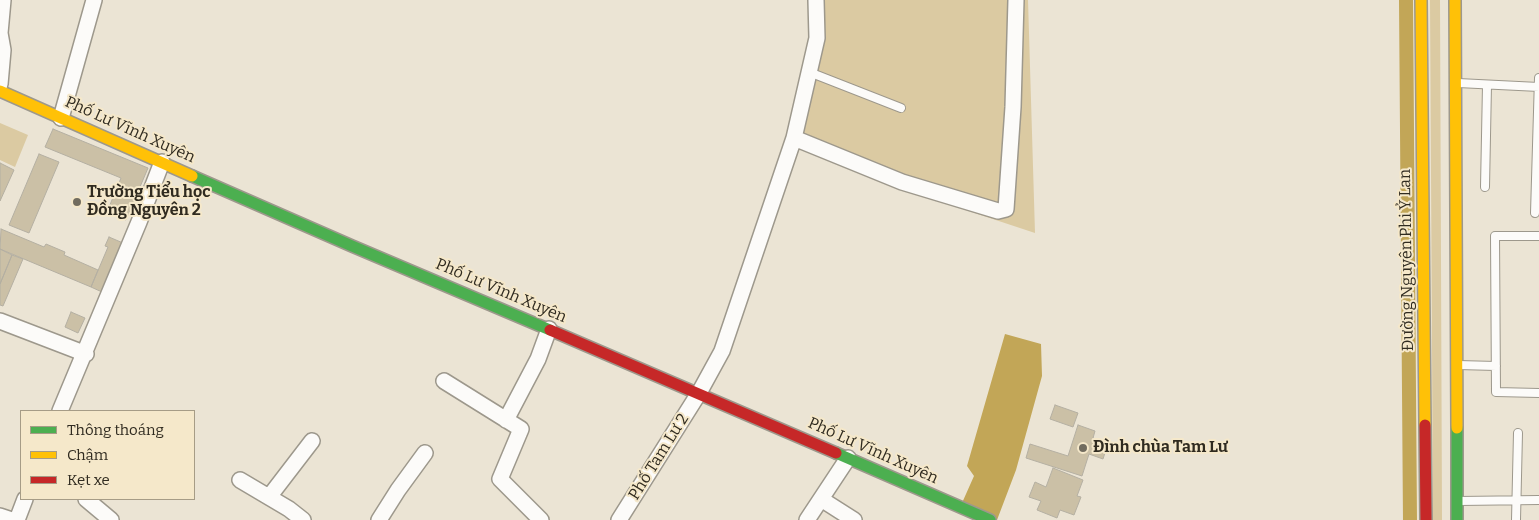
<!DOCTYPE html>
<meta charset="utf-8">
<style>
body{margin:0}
#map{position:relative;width:1539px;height:520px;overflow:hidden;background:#ebe4d4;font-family:Bitter,serif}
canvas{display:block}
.legend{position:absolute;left:20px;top:410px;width:175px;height:90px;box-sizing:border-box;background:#f5e8ca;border:1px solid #a69c86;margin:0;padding:6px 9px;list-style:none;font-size:15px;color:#302b20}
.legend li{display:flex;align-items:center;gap:10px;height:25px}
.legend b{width:25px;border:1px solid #a69c86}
</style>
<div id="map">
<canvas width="1539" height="520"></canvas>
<ul class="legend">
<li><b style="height:6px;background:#4caf50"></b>Thông thoáng</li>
<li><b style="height:6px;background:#ffc107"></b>Chậm</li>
<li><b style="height:6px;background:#c62828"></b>Kẹt xe</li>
</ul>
</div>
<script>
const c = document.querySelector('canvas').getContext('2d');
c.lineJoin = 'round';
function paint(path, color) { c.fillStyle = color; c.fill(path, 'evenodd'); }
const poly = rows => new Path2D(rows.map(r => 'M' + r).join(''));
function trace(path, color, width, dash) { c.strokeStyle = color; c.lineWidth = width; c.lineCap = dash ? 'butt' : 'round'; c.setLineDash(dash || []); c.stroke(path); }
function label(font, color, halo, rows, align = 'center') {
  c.font = font + ' Bitter,serif'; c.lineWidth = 4; c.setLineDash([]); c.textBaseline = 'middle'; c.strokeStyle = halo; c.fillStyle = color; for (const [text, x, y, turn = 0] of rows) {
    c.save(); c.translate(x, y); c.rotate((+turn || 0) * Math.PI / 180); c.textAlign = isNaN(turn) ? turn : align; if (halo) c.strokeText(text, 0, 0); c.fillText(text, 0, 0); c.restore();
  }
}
const green = poly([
 [824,0,1028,0,1035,233,908,191,797,148,820,49,825,13],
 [1430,0,1440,0,1442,520,1433,520],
 [0,123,28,135,15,167,0,160]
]);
const water = poly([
 [1005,334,1041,344,1042,376,1016,470,997,520,962,503,974,476,967,466]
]);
const canal = poly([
 [1406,0,1410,520]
]);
const building = poly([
 [53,129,148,168,126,220,107,212,121,178,45,147,53,129],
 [39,154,59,162,29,233,9,225,39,154],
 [0,163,14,170,0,201,0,163],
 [1,229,44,247,46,244,65,252,64,255,98,270,91,287,0,249,1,229],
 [109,237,123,243,102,292,91,287,108,247,105,246,109,237],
 [0,249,12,255,0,284,0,249],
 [12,255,23,259,3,306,0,305,0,284,12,255],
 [71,312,85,318,78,333,65,327,71,312],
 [1055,405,1078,413,1073,427,1050,419,1055,405],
 [1078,425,1095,431,1093,438,1108,443,1103,459,1089,454,1082,476,1026,458,1030,444,1068,456,1078,425],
 [1053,468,1083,480,1077,496,1081,497,1074,515,1060,510,1057,518,1037,510,1041,501,1029,497,1035,482,1046,487,1053,468]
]);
const lane = poly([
 [809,72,901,108],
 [1458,83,1539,87],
 [1485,187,1487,85],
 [1535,213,1539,78],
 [1539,236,1495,236,1496,392,1539,393],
 [1458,365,1496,366],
 [1459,501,1539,500],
 [1516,520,1518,433]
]);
const street = poly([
 [0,84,3,50,0,33,3,0],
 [61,118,94,0],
 [794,138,902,182,998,211,1006,209,1013,107,1016,0],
 [0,321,86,354],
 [444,381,521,429,500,479,541,520],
 [60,411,139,222,162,162],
 [506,420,538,359,549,329],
 [240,480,289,509,303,520],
 [269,497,312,441],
 [86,499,111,520],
 [821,499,854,520],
 [0,516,12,520],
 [17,520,25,499],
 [379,520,398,490,425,453],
 [619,520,699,393,722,351,794,138,817,38,816,0],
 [807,520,848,458]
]);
const fast = poly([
 [192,176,352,246,550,330],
 [1457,428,1457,520],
 [836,453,990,520]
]);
const slow = poly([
 [1421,0,1425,425],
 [1455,0,1457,428],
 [0,91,192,176]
]);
const jam = poly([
 [550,330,836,453],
 [1425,425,1426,520]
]);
const markers = [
 [77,202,5,"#716c5f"],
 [1083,448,5,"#716c5f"]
];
const streetNames = [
 ["Phố Lư Vĩnh Xuyên",130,130,24],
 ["Đường Nguyên Phi Ỷ Lan",1407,260,-91],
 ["Phố Lư Vĩnh Xuyên",501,291,23],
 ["Phố Lư Vĩnh Xuyên",873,451,24],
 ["Phố Tam Lư 2",659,457,-58]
];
const poiNames = [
 ["Trường Tiểu học",87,193],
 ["Đồng Nguyên 2",87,211],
 ["Đình chùa Tam Lư",1093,448]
];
paint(green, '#dbcaa2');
paint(water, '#c2a657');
trace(canal, '#c2a657', 14);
paint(building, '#cbc0a6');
trace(building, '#b4afa2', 1);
trace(lane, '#9d988c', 10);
trace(street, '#9d988c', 18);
trace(fast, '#9d988c', 14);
trace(slow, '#9d988c', 14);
trace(jam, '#9d988c', 14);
trace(lane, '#fcfbf9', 8);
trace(street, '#fcfbf9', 15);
trace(fast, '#4caf50', 11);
trace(slow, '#ffc107', 11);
trace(jam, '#c62828', 11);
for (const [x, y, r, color] of markers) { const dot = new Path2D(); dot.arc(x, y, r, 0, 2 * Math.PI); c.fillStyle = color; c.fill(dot); trace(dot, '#f5e8ca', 2); }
label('16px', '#302b20', '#f5e8ca', streetNames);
label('bold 16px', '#302b20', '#f5e8ca', poiNames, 'left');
</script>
